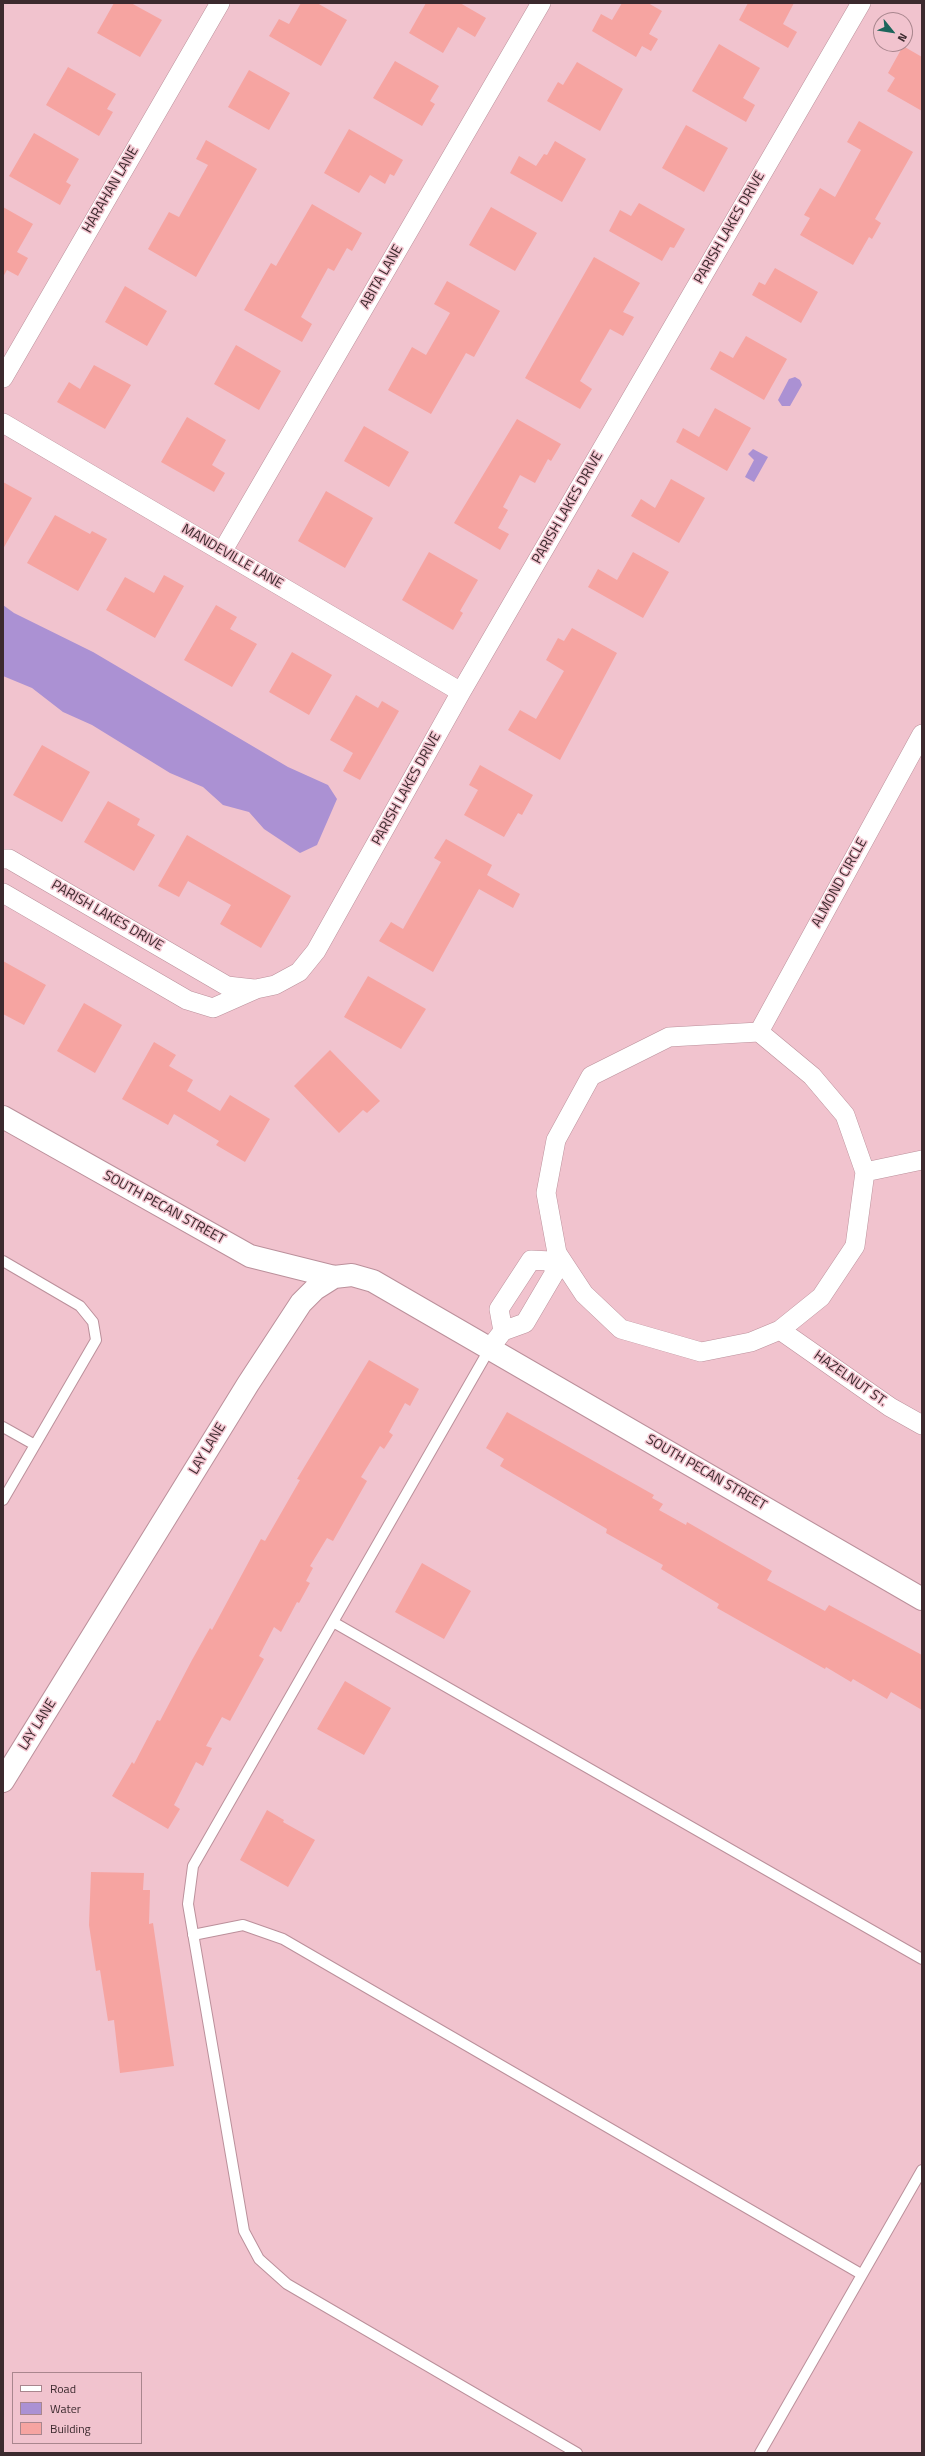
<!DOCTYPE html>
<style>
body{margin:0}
#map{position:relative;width:925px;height:2456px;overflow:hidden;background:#f1c3ce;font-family:"Titillium Web",sans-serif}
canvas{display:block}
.frame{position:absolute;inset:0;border:4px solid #3c2a2e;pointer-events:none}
.legend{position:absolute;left:12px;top:2372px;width:130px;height:72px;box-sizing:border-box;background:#f1c3ce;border:1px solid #a9868e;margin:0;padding:5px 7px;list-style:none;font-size:12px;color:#3c2a2e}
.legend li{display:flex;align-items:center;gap:8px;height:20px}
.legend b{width:20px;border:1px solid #a9868e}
.north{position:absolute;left:873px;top:12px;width:40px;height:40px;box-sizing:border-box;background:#f1c3ce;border:1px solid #a9868e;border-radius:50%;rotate:120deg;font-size:11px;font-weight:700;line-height:16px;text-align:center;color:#3c2a2e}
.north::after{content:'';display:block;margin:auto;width:14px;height:18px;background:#1c655b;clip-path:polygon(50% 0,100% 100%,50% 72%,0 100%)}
</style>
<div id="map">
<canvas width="925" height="2456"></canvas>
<div class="frame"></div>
<ul class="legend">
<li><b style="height:5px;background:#fff"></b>Road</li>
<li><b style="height:11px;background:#ab91d3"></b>Water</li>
<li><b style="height:11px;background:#f6a4a1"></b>Building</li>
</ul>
<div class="north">N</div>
</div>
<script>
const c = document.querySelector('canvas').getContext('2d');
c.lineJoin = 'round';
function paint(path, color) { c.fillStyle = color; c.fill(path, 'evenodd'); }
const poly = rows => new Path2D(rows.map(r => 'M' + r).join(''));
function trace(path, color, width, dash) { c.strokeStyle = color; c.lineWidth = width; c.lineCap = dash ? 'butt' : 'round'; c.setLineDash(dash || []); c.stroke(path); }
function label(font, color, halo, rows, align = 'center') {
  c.font = font + ' "Titillium Web",sans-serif'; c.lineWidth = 3; c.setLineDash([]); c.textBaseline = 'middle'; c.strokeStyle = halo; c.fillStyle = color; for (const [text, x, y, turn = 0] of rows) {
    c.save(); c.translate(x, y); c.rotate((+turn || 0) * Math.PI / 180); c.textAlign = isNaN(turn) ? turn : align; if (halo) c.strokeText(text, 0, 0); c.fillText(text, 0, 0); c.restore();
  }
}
const water = poly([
 [795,377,800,380,802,385,790,406,782,406,778,400,789,379],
 [753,449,768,457,754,482,745,477,754,460,748,454],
 [3,605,14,613,93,652,288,767,328,785,337,799,317,845,300,853,264,829,249,812,223,805,203,787,170,773,92,725,63,712,32,688,3,676]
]);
const building = poly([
 [114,3,131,3,162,20,140,57,97,33],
 [301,3,317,3,347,20,321,66,269,36,279,19,289,24],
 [426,3,460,3,486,18,475,37,458,27,443,53,409,33],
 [622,3,648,3,662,11,649,34,658,39,651,51,642,46,636,57,592,31,601,14,612,20],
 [748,3,794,3,783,24,797,32,788,48,739,20],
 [719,44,760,68,743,98,755,105,746,122,692,91],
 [903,46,922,57,922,111,887,91,895,78,888,73],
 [395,61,439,86,430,101,435,104,422,126,373,98],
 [577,62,623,89,600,131,547,101,558,82,563,85],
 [68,67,116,94,107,109,113,112,99,136,46,105],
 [249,70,290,93,269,130,228,107],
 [859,121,913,152,875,219,881,223,872,239,869,237,853,265,800,235,810,218,804,215,820,188,835,197,861,150,847,142],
 [686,125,728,148,704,192,662,168],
 [349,129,403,160,394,176,390,174,385,184,370,175,359,193,324,173],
 [34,133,79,159,66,182,71,185,60,205,9,176],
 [206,140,257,169,196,277,148,249,169,212,179,217,208,165,196,159],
 [555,141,586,159,562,202,510,173,519,156,536,166,544,154,547,155],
 [639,203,685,229,674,248,670,247,662,261,609,231,620,210,631,216],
 [312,204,362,233,352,251,347,248,334,271,328,268,301,317,312,324,302,342,244,310,271,263,276,266],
 [3,207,33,224,17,252,28,258,18,276,7,270,3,277],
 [491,207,537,233,515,271,469,245],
 [594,257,640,283,623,312,634,317,623,336,610,329,580,381,592,389,580,409,525,378],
 [775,268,818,292,801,323,752,295,759,282,765,285],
 [447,281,500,311,474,357,466,353,431,414,388,390,412,347,426,355,450,313,434,304],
 [125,286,167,311,147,346,105,322],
 [746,336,787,359,764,400,710,369,720,351,733,358],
 [236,345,281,371,259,410,214,384],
 [94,365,131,385,105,429,57,402,69,382,80,389],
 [715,408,751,428,727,471,676,442,683,428,699,437],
 [187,417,226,440,212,465,225,473,214,492,161,462],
 [517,419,561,444,551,461,548,459,535,483,520,475,503,507,508,510,498,528,509,534,500,550,454,523],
 [364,426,409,452,389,487,344,461],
 [671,479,705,498,679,543,631,516,641,499,655,508],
 [3,482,32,498,3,549],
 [326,491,373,518,345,568,298,541],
 [55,515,90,534,92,531,107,539,78,591,27,563],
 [429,552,478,580,460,611,463,613,453,630,402,600],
 [633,552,669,572,643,618,588,587,598,569,617,580],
 [164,575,184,586,155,638,106,610,125,577,154,593],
 [216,605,237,617,230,629,257,644,232,687,184,660],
 [572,628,617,653,560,760,508,730,520,710,536,719,564,671,546,660,558,638,564,641],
 [292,652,332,675,309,715,269,692],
 [356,695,378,708,382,701,399,711,360,780,343,771,353,753,330,740],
 [42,745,90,772,62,822,13,795],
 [480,765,533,795,522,815,518,813,504,837,464,815,478,790,469,785],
 [108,801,140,819,137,825,155,835,134,871,84,842],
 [187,835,291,896,261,948,220,924,231,905,188,881,179,897,158,886],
 [446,839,492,865,487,875,520,894,513,908,479,889,433,972,379,941,391,922,403,929,441,862,434,858],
 [3,961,46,985,24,1025,3,1014],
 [368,976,426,1009,401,1049,344,1017],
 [84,1003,122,1025,95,1073,57,1051],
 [154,1042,176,1055,169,1066,193,1080,187,1091,220,1111,230,1095,270,1119,245,1162,216,1145,219,1141,174,1114,168,1125,122,1099],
 [330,1050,380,1101,367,1113,363,1110,339,1133,294,1086],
 [369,1360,419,1389,410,1406,405,1403,389,1432,393,1435,384,1449,380,1446,361,1477,367,1481,333,1541,327,1538,310,1566,313,1568,306,1581,310,1583,299,1603,297,1602,281,1632,274,1627,259,1656,264,1659,230,1721,222,1717,206,1746,212,1748,203,1766,196,1762,174,1805,180,1809,168,1829,112,1796,132,1762,134,1764,157,1720,160,1721,192,1660,210,1628,212,1630,261,1539,265,1541,300,1480,297,1479],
 [507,1412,654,1495,652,1498,663,1504,659,1510,686,1525,687,1522,772,1571,767,1580,825,1611,829,1605,922,1655,922,1710,891,1692,887,1699,853,1679,851,1682,826,1667,825,1669,717,1608,719,1604,661,1569,663,1565,606,1533,607,1529,500,1466,504,1459,486,1448],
 [422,1563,471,1591,444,1639,395,1612],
 [345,1681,391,1708,364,1755,317,1729],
 [267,1810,284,1820,283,1822,315,1840,288,1887,240,1860],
 [91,1872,144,1873,143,1890,150,1890,149,1924,153,1923,174,2066,120,2073,114,2020,108,2021,100,1970,96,1971,89,1925]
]);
const lane = poly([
 [3,1261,80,1306,93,1322,96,1340,3,1500],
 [490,1348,193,1866,188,1904,244,2231,259,2259,287,2284,577,2453],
 [3,1427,35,1445],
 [333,1622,922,1959],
 [193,1935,243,1925,283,1939,861,2274],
 [760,2453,922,2170]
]);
const street = poly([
 [3,378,220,3],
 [3,423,461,692],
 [222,552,541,3],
 [3,859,9,859,227,986,254,989],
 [3,893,187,1000,213,1008,256,989,275,985,299,972,316,951,461,692,861,3],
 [759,1032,812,1076,845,1115,865,1172,855,1246,821,1297,780,1330,751,1342,701,1352,621,1329,584,1294,557,1253,546,1193,556,1140,591,1076,669,1037,759,1032],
 [759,1032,922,734],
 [865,1172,922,1160],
 [780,1330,890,1407,922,1425],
 [503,1331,499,1309,531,1260,551,1261],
 [490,1348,503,1331,525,1323,555,1272,551,1261]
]);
const secondary = poly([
 [3,1117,250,1256,334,1277],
 [3,1781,248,1384,301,1303,315,1289,334,1277,352,1275,373,1281,922,1599]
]);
const streetNames = [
 ["HARAHAN LANE",111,190,-60],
 ["PARISH LAKES DRIVE",730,228,-60],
 ["ABITA LANE",382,277,-60],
 ["PARISH LAKES DRIVE",568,508,-60],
 ["MANDEVILLE LANE",232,557,30],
 ["PARISH LAKES DRIVE",407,789,-61],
 ["ALMOND CIRCLE",840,883,-61],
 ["PARISH LAKES DRIVE",107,916,30],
 ["SOUTH PECAN STREET",164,1208,29],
 ["HAZELNUT ST.",850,1379,35],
 ["LAY LANE",208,1449,-59],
 ["SOUTH PECAN STREET",706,1473,30],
 ["LAY LANE",38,1725,-58]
];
paint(water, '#ab91d3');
paint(building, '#f6a4a1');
trace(lane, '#bb909b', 12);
trace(street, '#bb909b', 20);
trace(secondary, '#bb909b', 24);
trace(lane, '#fff', 10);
trace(street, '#fff', 19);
trace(secondary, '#fff', 22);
label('14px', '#3c2a2e', '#f1c3ce', streetNames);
</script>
